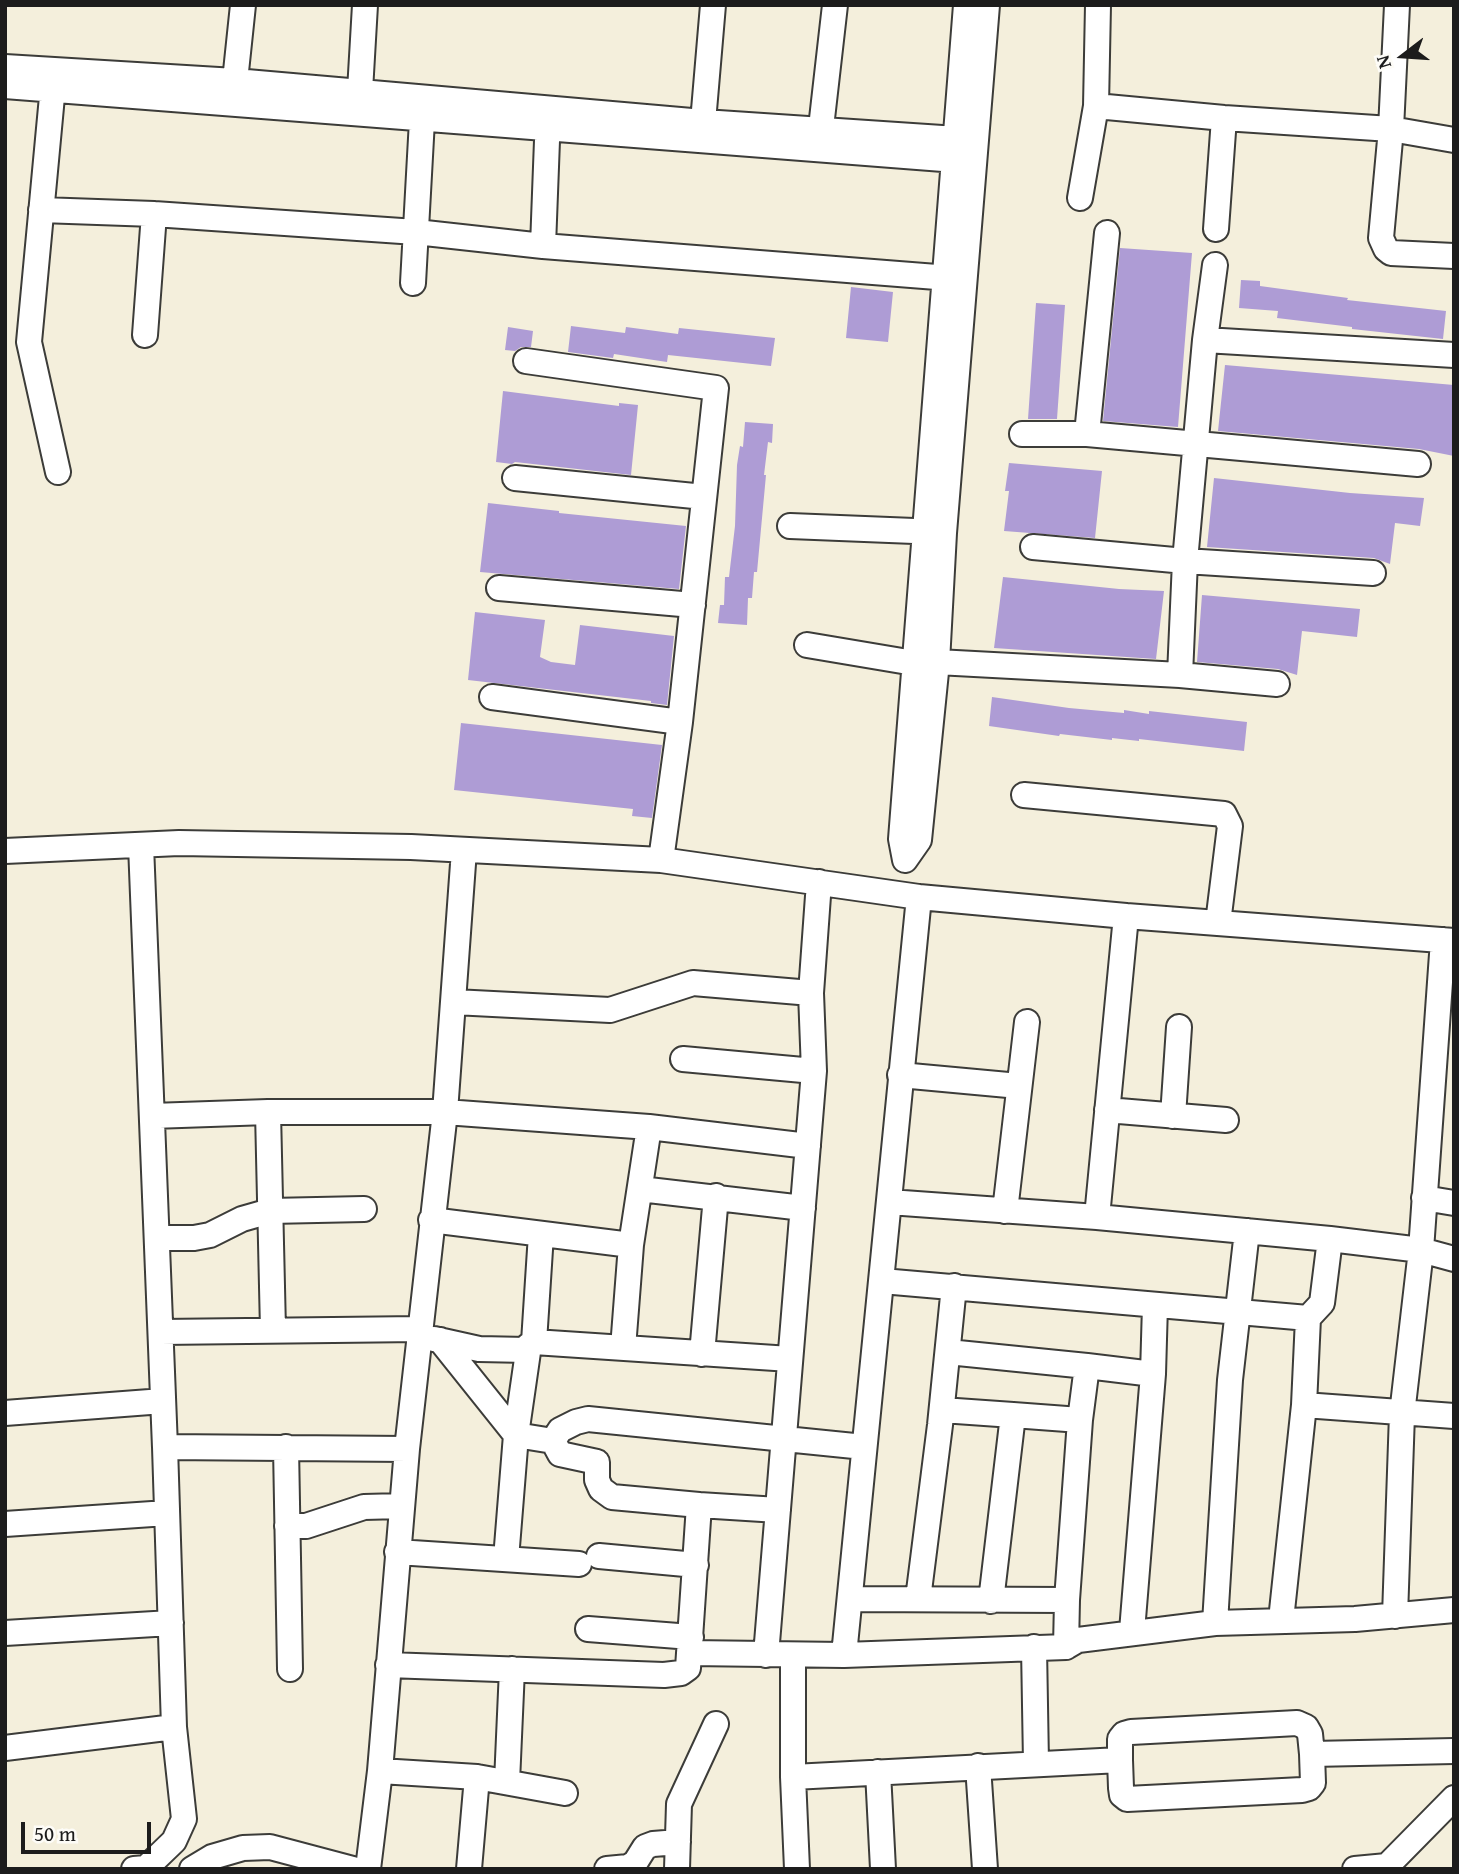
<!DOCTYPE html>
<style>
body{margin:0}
#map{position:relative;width:1459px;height:1874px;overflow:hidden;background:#f4efdc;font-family:"Gentium Book Plus",serif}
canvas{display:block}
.frame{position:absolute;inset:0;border:7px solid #1c1c1c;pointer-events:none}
.north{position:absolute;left:1368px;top:21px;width:70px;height:70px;-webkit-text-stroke:5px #fdfcf7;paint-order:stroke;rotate:253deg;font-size:19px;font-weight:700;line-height:28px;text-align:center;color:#1c1c1c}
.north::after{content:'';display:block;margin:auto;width:24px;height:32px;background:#1c1c1c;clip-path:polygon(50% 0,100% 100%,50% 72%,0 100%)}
.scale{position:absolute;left:21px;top:1822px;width:130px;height:32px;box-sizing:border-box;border:4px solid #1c1c1c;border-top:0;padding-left:9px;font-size:21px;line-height:24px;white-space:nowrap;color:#1c1c1c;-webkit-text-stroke:5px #fdfcf7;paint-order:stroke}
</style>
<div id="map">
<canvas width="1459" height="1874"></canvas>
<div class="frame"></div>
<div class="north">N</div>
<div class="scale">50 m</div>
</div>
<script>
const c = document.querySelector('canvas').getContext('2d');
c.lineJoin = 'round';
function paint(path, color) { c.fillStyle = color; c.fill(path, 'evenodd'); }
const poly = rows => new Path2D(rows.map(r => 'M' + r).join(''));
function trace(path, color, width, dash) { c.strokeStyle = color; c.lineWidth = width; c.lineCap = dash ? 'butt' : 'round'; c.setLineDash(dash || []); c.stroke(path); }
const building = poly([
 [1120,248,1192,253,1178,427,1103,421],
 [1241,280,1260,281,1260,286,1348,298,1347,300,1446,311,1443,339,1352,329,1352,327,1277,318,1278,311,1239,308],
 [851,287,893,292,888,342,846,338],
 [1036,303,1065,305,1057,419,1028,419],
 [571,326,625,333,626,327,678,334,679,328,775,338,771,366,668,355,667,362,614,354,613,358,568,352],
 [508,327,533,331,531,347,521,347,515,351,505,350],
 [1225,365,1454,385,1454,456,1419,449,1218,431],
 [503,391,619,406,619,403,638,405,631,475,515,462,512,464,496,462],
 [745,422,773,424,772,443,768,442,764,475,766,475,757,572,754,572,752,598,748,598,747,625,718,623,720,605,724,605,725,577,729,577,735,526,737,465,740,446,743,447],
 [1009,463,1102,471,1095,538,1004,531,1009,491,1005,491],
 [1214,478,1350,493,1424,498,1420,526,1395,523,1390,564,1374,558,1207,547],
 [488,503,559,511,559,513,686,526,679,589,480,572],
 [1003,577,1119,589,1164,591,1156,659,994,648],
 [1202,595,1360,609,1357,637,1302,631,1297,675,1278,669,1197,662],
 [475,612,545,620,540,657,551,662,575,665,580,625,674,636,667,705,651,703,651,701,468,680],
 [992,697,1069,708,1124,713,1124,710,1149,714,1149,711,1247,722,1244,751,1139,739,1139,741,1112,738,1112,740,1060,734,1059,736,989,726],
 [461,723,662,745,652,818,632,816,633,809,454,790]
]);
const minor = poly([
 [966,5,901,839,905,860,919,840,937,662,944,533,987,5],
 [1397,5,1391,129,1381,238,1386,249,1391,253,1454,256],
 [5,67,235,81,703,122,957,139],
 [54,75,29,342,58,472],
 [5,86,956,160],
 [225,92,235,81,243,5],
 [347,102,360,91,365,5],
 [1096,106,1224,118,1391,129,1454,140],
 [548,114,543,246,962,279],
 [693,133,703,122,713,5],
 [819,145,835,5],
 [1080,198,1096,106,1098,5],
 [41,210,154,214,416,232,543,246],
 [1216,229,1224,118],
 [413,283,423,102],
 [145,335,154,214],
 [1205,340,1454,355],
 [526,361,716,388,680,722,661,860],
 [1022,434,1087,434,1418,464],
 [1087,434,1107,233],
 [515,478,704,497],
 [790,526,939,532],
 [1033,547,1185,561,1373,573],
 [499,588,693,605],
 [807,645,914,663,937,662,1180,675,1277,684],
 [1180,675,1185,561,1205,340,1215,265],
 [492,697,680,722],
 [1024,795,1224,814,1230,826,1218,923],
 [5,851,179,843,411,847,661,860,919,897,1126,916,1454,941],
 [454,1002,610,1010,693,983,811,993],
 [683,1059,814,1071],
 [900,1075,1019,1086],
 [1107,1110,1226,1120],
 [268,1112,273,1330],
 [152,1116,268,1112,445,1112,649,1127,808,1146],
 [1173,1116,1179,1027],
 [640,1189,803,1208],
 [1424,1198,1454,1203],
 [889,1202,1097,1217,1330,1239],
 [1005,1211,1027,1022],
 [1097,1217,1126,916],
 [431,1220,631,1245],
 [157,1238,194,1238,210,1235,242,1219,270,1211,364,1209],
 [882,1281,1308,1318,1322,1303,1330,1239,1421,1250,1454,1259],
 [161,1332,419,1329],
 [434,1339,479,1349,527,1350],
 [534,1342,541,1234],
 [623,1348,631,1245,649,1127],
 [948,1352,1087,1366],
 [702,1354,716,1196],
 [1304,1405,1454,1416],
 [942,1410,1013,1415],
 [5,1413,163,1401],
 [553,1441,560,1430,576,1422,588,1419,864,1447],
 [165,1447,407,1449],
 [286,1447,290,1669],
 [699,1505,778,1510],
 [5,1524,167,1513],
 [287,1526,306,1526,364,1507,401,1506],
 [397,1552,579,1564],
 [599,1556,696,1565],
 [506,1559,516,1435,529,1345,534,1342,790,1359],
 [850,1599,1067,1600],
 [918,1599,940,1425,954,1286],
 [991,1601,1013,1415,1080,1420],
 [1395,1616,1402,1414,1421,1250,1443,940],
 [1281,1620,1304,1405,1308,1318],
 [1215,1623,1230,1380,1247,1231],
 [588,1629,691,1637],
 [1132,1631,1153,1374,1155,1305],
 [5,1633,171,1623],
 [1034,1647,1036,1763],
 [1066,1647,1067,1600,1080,1420,1087,1366,1153,1374],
 [690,1653,844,1655,1066,1647,1078,1640,1215,1623,1355,1619,1454,1610],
 [766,1655,814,1071,811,993,819,882],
 [844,1655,919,897],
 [793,1656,793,1777,797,1869],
 [388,1665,664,1675,681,1673,688,1668,699,1505,612,1497,601,1489,597,1480,597,1462,560,1454,553,1441,516,1435,440,1340],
 [5,1748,174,1727],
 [1120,1760,1121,1788,1122,1795,1127,1799,1302,1790,1309,1788,1313,1783,1312,1754,1454,1751],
 [978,1766,985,1869],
 [380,1771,477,1777,565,1793],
 [878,1772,883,1869],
 [793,1777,1120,1760,1120,1739,1124,1734,1131,1732,1297,1723,1306,1727,1310,1734,1312,1754],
 [507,1782,512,1669],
 [134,1869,146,1868,174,1841,184,1819,174,1727,165,1447,141,845],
 [192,1869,212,1857,243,1848,270,1847,353,1869],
 [368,1869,380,1771,407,1449,445,1112,464,850],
 [469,1869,477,1777],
 [607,1869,628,1867,635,1863,645,1847,653,1844,678,1842],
 [677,1869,679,1804,716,1724],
 [1355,1869,1387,1866],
 [1384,1869,1454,1798]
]);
paint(building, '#ae9cd5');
trace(minor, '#3c3c39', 28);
trace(minor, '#fff', 24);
</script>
